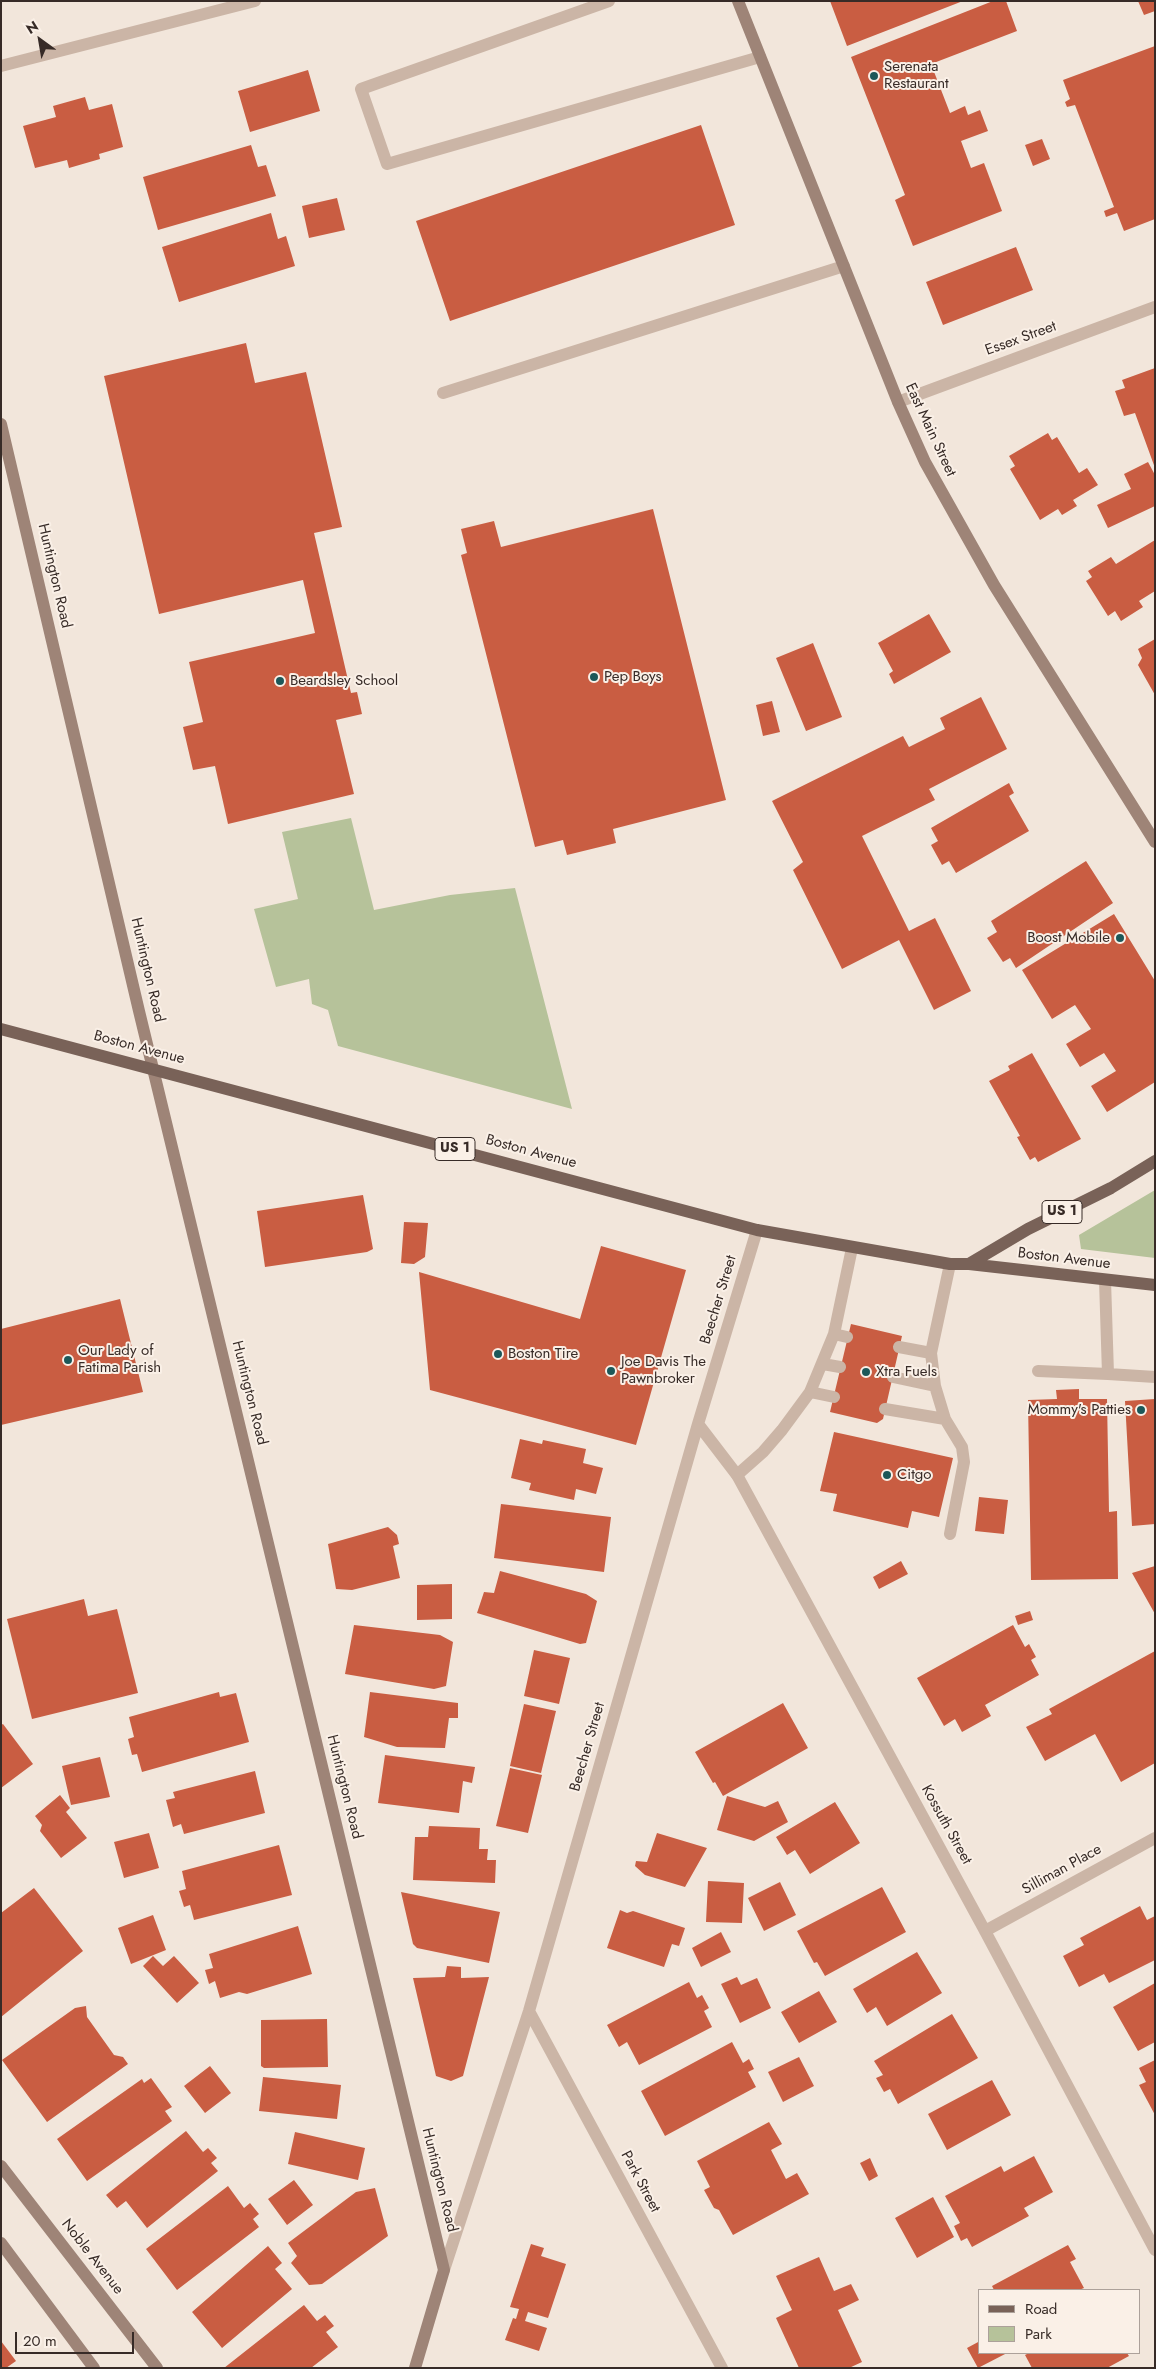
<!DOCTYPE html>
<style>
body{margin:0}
#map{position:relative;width:1156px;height:2369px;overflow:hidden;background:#f2e6db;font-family:Jost,sans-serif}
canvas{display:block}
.frame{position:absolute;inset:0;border:2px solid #372b27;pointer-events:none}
.legend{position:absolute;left:978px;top:2289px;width:162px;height:65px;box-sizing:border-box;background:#faf0e7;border:1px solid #aca19a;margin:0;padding:6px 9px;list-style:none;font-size:15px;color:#372b27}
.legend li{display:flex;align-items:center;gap:10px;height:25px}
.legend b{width:25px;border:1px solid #aca19a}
.north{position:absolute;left:15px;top:15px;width:50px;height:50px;-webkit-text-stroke:4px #faf0e7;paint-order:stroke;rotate:328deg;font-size:14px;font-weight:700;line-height:20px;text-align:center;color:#372b27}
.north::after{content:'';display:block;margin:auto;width:18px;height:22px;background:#372b27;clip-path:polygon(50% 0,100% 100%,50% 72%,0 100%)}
.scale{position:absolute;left:15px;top:2332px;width:119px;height:22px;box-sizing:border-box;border:2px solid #372b27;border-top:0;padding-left:6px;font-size:15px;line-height:18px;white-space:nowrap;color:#372b27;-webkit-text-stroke:4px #faf0e7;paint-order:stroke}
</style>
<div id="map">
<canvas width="1156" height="2369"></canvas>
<div class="frame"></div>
<ul class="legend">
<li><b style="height:6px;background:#796258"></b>Road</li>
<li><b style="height:14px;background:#b6c29a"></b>Park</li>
</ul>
<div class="north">N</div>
<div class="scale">20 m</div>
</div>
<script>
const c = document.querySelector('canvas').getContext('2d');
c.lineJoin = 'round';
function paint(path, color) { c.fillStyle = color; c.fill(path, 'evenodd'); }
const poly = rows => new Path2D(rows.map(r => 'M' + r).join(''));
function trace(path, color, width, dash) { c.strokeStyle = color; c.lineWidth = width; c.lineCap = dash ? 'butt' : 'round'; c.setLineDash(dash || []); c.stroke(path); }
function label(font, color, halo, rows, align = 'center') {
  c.font = font + ' Jost,sans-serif'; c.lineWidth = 4; c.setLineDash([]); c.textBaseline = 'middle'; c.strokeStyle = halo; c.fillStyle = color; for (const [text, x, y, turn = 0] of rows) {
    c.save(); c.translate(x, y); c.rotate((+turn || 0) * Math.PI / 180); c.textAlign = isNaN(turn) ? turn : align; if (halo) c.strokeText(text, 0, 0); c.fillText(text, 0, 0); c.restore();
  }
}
const green = poly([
 [351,818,374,910,450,895,515,888,572,1109,338,1046,328,1010,312,1004,309,979,276,987,254,909,298,899,282,832],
 [1155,1190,1155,1258,1081,1249,1079,1235]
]);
const building = poly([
 [830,1,963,1,847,46],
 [993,1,1006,1,1017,31,931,64,950,113,965,106,968,115,980,110,988,131,961,141,971,168,984,163,1002,211,913,246,895,200,905,195,851,57],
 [1138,1,1155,1,1155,11,1144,15],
 [1155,46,1155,219,1124,231,1117,213,1106,217,1104,211,1114,207,1075,105,1067,107,1065,102,1070,99,1063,80],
 [308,70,320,111,250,132,238,91],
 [85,97,89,110,112,104,123,147,99,154,100,159,69,168,67,160,35,168,23,126,56,117,53,106],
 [701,125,735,225,450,321,416,221],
 [1042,139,1050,159,1033,166,1025,145],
 [251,145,258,167,266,165,276,196,158,230,143,177],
 [337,198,345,230,309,238,302,206],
 [271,213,278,239,286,236,295,266,179,302,162,247],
 [1016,247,1033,290,943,325,926,282],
 [246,343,255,383,306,372,342,527,314,533,351,693,357,692,362,714,336,720,354,794,228,824,215,766,193,770,183,727,203,722,189,662,315,633,303,580,159,614,104,376],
 [1155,368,1155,468,1135,413,1124,416,1115,391,1125,388,1122,380],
 [1048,433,1052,440,1057,437,1079,473,1087,468,1098,485,1073,500,1077,506,1062,515,1058,509,1040,520,1010,469,1015,466,1009,456],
 [1148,462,1155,475,1155,506,1108,528,1097,505,1131,489,1124,474],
 [653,509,726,800,613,829,616,843,567,855,563,840,535,847,461,555,467,553,461,529,494,521,501,547],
 [1155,540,1155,591,1139,601,1143,607,1121,621,1115,611,1108,616,1086,581,1092,577,1088,571,1111,557,1116,564],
 [929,614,951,652,894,684,889,674,893,671,878,643],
 [1155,639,1155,695,1138,665,1142,658,1138,649],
 [813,643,842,717,806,731,776,658],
 [981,697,1007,749,929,789,935,800,862,836,909,931,935,918,971,991,934,1010,899,940,842,969,793,870,803,862,772,801,903,736,909,747,945,729,940,718],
 [772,701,780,732,763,736,756,705],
 [1009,783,1014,793,1009,796,1029,831,956,873,949,861,942,865,931,845,938,841,931,828],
 [1086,861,1113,903,1016,968,1010,958,1003,962,987,938,997,932,991,921],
 [1114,914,1155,981,1155,1082,1107,1112,1091,1086,1116,1071,1104,1053,1080,1067,1066,1044,1091,1029,1075,1005,1052,1019,1022,970],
 [1032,1053,1081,1139,1038,1162,1035,1157,1030,1160,1017,1137,1020,1136,989,1081,1010,1070,1008,1066],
 [363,1195,373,1249,367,1252,265,1267,257,1211],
 [404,1222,428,1223,425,1257,414,1264,401,1263],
 [601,1246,686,1270,636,1445,430,1390,419,1272,580,1319],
 [120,1299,143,1392,1,1425,1,1329],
 [851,1324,902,1336,883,1419,877,1423,830,1412],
 [1079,1389,1079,1399,1107,1399,1109,1512,1117,1511,1118,1579,1031,1580,1028,1400,1057,1399,1056,1390],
 [1155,1399,1155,1524,1132,1526,1125,1401],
 [834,1432,953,1458,939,1517,912,1511,908,1528,833,1511,837,1494,820,1491],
 [520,1439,542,1444,543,1440,586,1449,583,1463,603,1468,596,1494,576,1489,574,1500,529,1490,531,1483,511,1478],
 [979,1497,1008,1500,1004,1534,975,1531],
 [501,1504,611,1517,604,1572,494,1558],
 [388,1527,397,1535,399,1544,393,1546,400,1578,352,1590,336,1589,328,1544],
 [901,1561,908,1574,879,1589,873,1577],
 [1155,1566,1155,1614,1132,1573],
 [500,1571,586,1594,597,1601,586,1643,580,1644,477,1613,484,1592,494,1593],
 [452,1584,452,1619,417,1620,417,1585],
 [84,1599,88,1616,117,1609,138,1693,32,1719,7,1619],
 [1030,1611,1033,1620,1018,1625,1015,1616],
 [354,1625,440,1635,453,1642,446,1686,434,1689,345,1674],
 [1013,1625,1025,1647,1029,1644,1036,1657,1031,1660,1039,1675,985,1705,991,1716,962,1732,955,1719,944,1726,917,1678],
 [534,1650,570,1658,559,1704,524,1696],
 [1155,1651,1155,1763,1121,1782,1095,1734,1045,1761,1026,1727,1052,1714,1049,1709],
 [219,1692,220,1697,236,1693,249,1742,142,1772,137,1754,132,1755,128,1739,134,1737,129,1717],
 [370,1692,458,1703,458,1718,449,1718,445,1748,397,1747,364,1737],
 [783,1703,808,1748,723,1796,715,1782,713,1783,695,1752],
 [524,1704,556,1711,541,1773,510,1766],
 [3,1724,33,1764,1,1788,1,1725],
 [385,1755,475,1767,472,1783,463,1781,459,1813,378,1803],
 [100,1757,110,1797,71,1805,62,1766],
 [510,1768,542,1775,528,1833,496,1826],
 [255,1771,265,1813,184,1834,181,1824,173,1827,166,1800,175,1798,173,1792],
 [60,1795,70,1808,66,1812,87,1838,61,1858,40,1831,42,1825,35,1816],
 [727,1796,765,1807,778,1801,788,1822,754,1841,717,1830],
 [835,1802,860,1843,810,1874,795,1850,787,1855,776,1837],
 [429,1826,480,1828,479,1849,488,1849,487,1860,496,1860,495,1883,413,1880,415,1837,428,1837],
 [149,1833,159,1868,124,1878,114,1842],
 [657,1833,707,1848,685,1887,645,1875,635,1866,636,1861,647,1862],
 [279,1845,292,1895,194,1920,190,1905,184,1907,179,1891,186,1889,182,1871],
 [708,1881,744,1883,742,1923,706,1922],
 [780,1882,796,1915,764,1931,748,1898],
 [882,1887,906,1932,825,1976,817,1962,814,1963,797,1931],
 [34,1888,83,1951,1,2017,1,1913],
 [401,1892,500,1912,489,1963,417,1948,413,1944],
 [1140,1906,1147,1920,1155,1916,1155,1960,1109,1983,1104,1974,1079,1987,1063,1956,1084,1945,1080,1938],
 [620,1910,627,1913,633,1911,685,1928,679,1946,672,1944,664,1967,607,1948],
 [153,1915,166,1950,131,1964,118,1928],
 [298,1926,312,1974,247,1994,239,1992,220,1998,215,1981,209,1984,205,1970,213,1968,209,1954],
 [721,1932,731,1952,701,1967,692,1948],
 [917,1952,942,1993,887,2026,876,2007,867,2013,853,1989],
 [153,1956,163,1966,174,1956,199,1983,177,2003,143,1966],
 [447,1966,461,1967,461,1978,489,1977,463,2076,451,2081,436,2076,413,1978,445,1977],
 [737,1977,741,1985,757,1978,771,2008,740,2023,721,1984],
 [689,1982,697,1998,702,1995,709,2008,704,2011,712,2027,639,2065,627,2042,619,2047,607,2025],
 [1155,1983,1155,2042,1138,2051,1113,2007],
 [819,1991,837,2022,799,2043,781,2012],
 [86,2006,87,2017,114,2055,123,2057,128,2064,47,2122,2,2060,75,2008],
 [952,2014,978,2058,898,2104,890,2089,884,2092,876,2078,883,2075,874,2061],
 [327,2019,328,2067,264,2068,261,2066,261,2020],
 [732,2042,743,2063,749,2059,754,2069,748,2072,756,2087,665,2136,641,2091],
 [799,2057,814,2086,783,2102,768,2072],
 [1155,2060,1155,2115,1139,2085,1146,2082,1139,2068],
 [210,2066,231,2093,205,2113,184,2086],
 [263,2077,341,2085,337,2119,259,2111],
 [151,2078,172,2107,165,2111,172,2121,87,2181,57,2139,142,2079,144,2083],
 [992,2080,1011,2115,947,2150,928,2114],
 [769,2122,782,2144,771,2150,786,2179,797,2173,809,2194,733,2235,719,2210,714,2208,704,2190,710,2187,697,2161],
 [186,2131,203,2152,208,2148,217,2158,211,2163,218,2171,147,2228,126,2201,117,2208,106,2195],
 [295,2132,365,2148,358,2180,288,2164],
 [1034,2156,1053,2192,1024,2208,1029,2216,972,2247,967,2238,961,2241,954,2226,960,2223,945,2196,1001,2166,1004,2172],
 [870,2158,878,2176,869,2181,860,2163],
 [294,2180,313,2205,287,2225,268,2199],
 [228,2186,244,2208,250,2203,259,2214,253,2219,259,2227,177,2290,146,2249],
 [375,2188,388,2236,322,2284,309,2285,291,2263,297,2256,288,2243,356,2192],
 [933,2197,954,2237,917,2258,895,2218],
 [531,2244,544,2248,541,2256,566,2264,548,2318,528,2312,525,2321,547,2328,539,2351,505,2340,513,2318,516,2319,519,2309,510,2307],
 [1068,2245,1076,2259,1070,2262,1084,2288,1079,2290,994,2290,992,2286],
 [268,2246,282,2263,275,2269,292,2289,222,2348,192,2312],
 [819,2257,834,2291,851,2284,859,2300,838,2310,862,2362,849,2368,799,2368,776,2318,792,2310,776,2276],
 [304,2305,317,2321,325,2315,334,2326,326,2332,338,2347,311,2368,224,2368],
 [1,2341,16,2361,6,2368,1,2368],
 [980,2341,980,2353,1007,2353,978,2368,967,2348],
 [1029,2353,1127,2353,1129,2356,1107,2368,1032,2368,1025,2355]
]);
const service = poly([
 [609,1,361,89,387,164,760,57],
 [443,393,844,266],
 [950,1264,931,1353,935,1386,945,1419,962,1447,964,1462,950,1534],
 [834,1334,847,1337],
 [899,1347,931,1353],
 [823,1364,840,1367],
 [1038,1371,1108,1374,1105,1280],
 [1108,1374,1155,1377],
 [893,1377,935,1386],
 [810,1392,834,1397],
 [885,1409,945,1419],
 [737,1475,763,1452,782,1430,810,1392,834,1334,852,1248]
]);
const minor = poly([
 [1,66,255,1],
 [898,402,1155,307],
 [698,1424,737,1475,985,1931,1155,2250],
 [985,1931,1155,1838],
 [529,2011,722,2368],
 [444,2270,529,2011,698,1424,757,1230]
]);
const secondary = poly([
 [738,1,898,402,925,462,994,585,1155,842],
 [1,424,139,1011,444,2270,415,2368],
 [1,2166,157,2368],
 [1,2243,94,2368]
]);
const primary = poly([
 [1,1029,757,1230,950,1264,969,1264,1155,1285],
 [969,1264,1028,1229,1111,1188,1155,1161]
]);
const markers = [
 [874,76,5,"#1c5859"],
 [594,677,5,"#1c5859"],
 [280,681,5,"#1c5859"],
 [1120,938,5,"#1c5859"],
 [498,1354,5,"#1c5859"],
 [68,1360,5,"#1c5859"],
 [611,1371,5,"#1c5859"],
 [866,1372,5,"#1c5859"],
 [1141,1410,5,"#1c5859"],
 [887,1475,5,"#1c5859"]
];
const shields = [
 [455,1149,40],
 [1062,1212,40]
];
const shieldNames = [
 ["US 1",455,1149],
 ["US 1",1062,1212]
];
const poiNames = [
 ["Serenata",884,67],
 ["Restaurant",884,84],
 ["Pep Boys",604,677],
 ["Beardsley School",290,681],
 ["Boost Mobile",1110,938,"right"],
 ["Our Lady of",78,1351],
 ["Fatima Parish",78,1368],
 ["Boston Tire",508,1354],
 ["Joe Davis The",621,1362],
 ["Pawnbroker",621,1379],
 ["Xtra Fuels",876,1372],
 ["Mommy's Patties",1131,1410,"right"],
 ["Citgo",897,1475]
];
const streetNames = [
 ["Essex Street",1021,339,-20],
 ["East Main Street",930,430,65],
 ["Huntington Road",54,576,77],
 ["Huntington Road",147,970,77],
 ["Boston Avenue",139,1048,15],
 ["Boston Avenue",531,1152,15],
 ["Boston Avenue",1064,1259,7],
 ["Beecher Street",719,1300,-73],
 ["Huntington Road",249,1393,76],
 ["Beecher Street",588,1747,-74],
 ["Huntington Road",344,1787,76],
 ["Kossuth Street",946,1825,61],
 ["Silliman Place",1062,1870,-29],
 ["Huntington Road",439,2180,76],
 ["Park Street",640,2182,62],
 ["Noble Avenue",92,2257,52]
];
paint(green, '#b6c29a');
paint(building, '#c95d42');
trace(service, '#cbb5a6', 12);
trace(minor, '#cbb5a6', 12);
trace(secondary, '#9e8477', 12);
trace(primary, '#796258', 12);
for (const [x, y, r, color] of markers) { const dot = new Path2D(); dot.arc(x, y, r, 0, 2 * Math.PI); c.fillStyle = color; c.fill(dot); trace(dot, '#faf0e7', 2); }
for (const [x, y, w] of shields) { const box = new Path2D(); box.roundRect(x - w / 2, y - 11.5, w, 23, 4); c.fillStyle = '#faf0e7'; c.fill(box); trace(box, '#372b27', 1); }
label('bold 14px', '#372b27', null, shieldNames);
label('15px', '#372b27', '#faf0e7', poiNames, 'left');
label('15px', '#372b27', '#faf0e7', streetNames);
</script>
